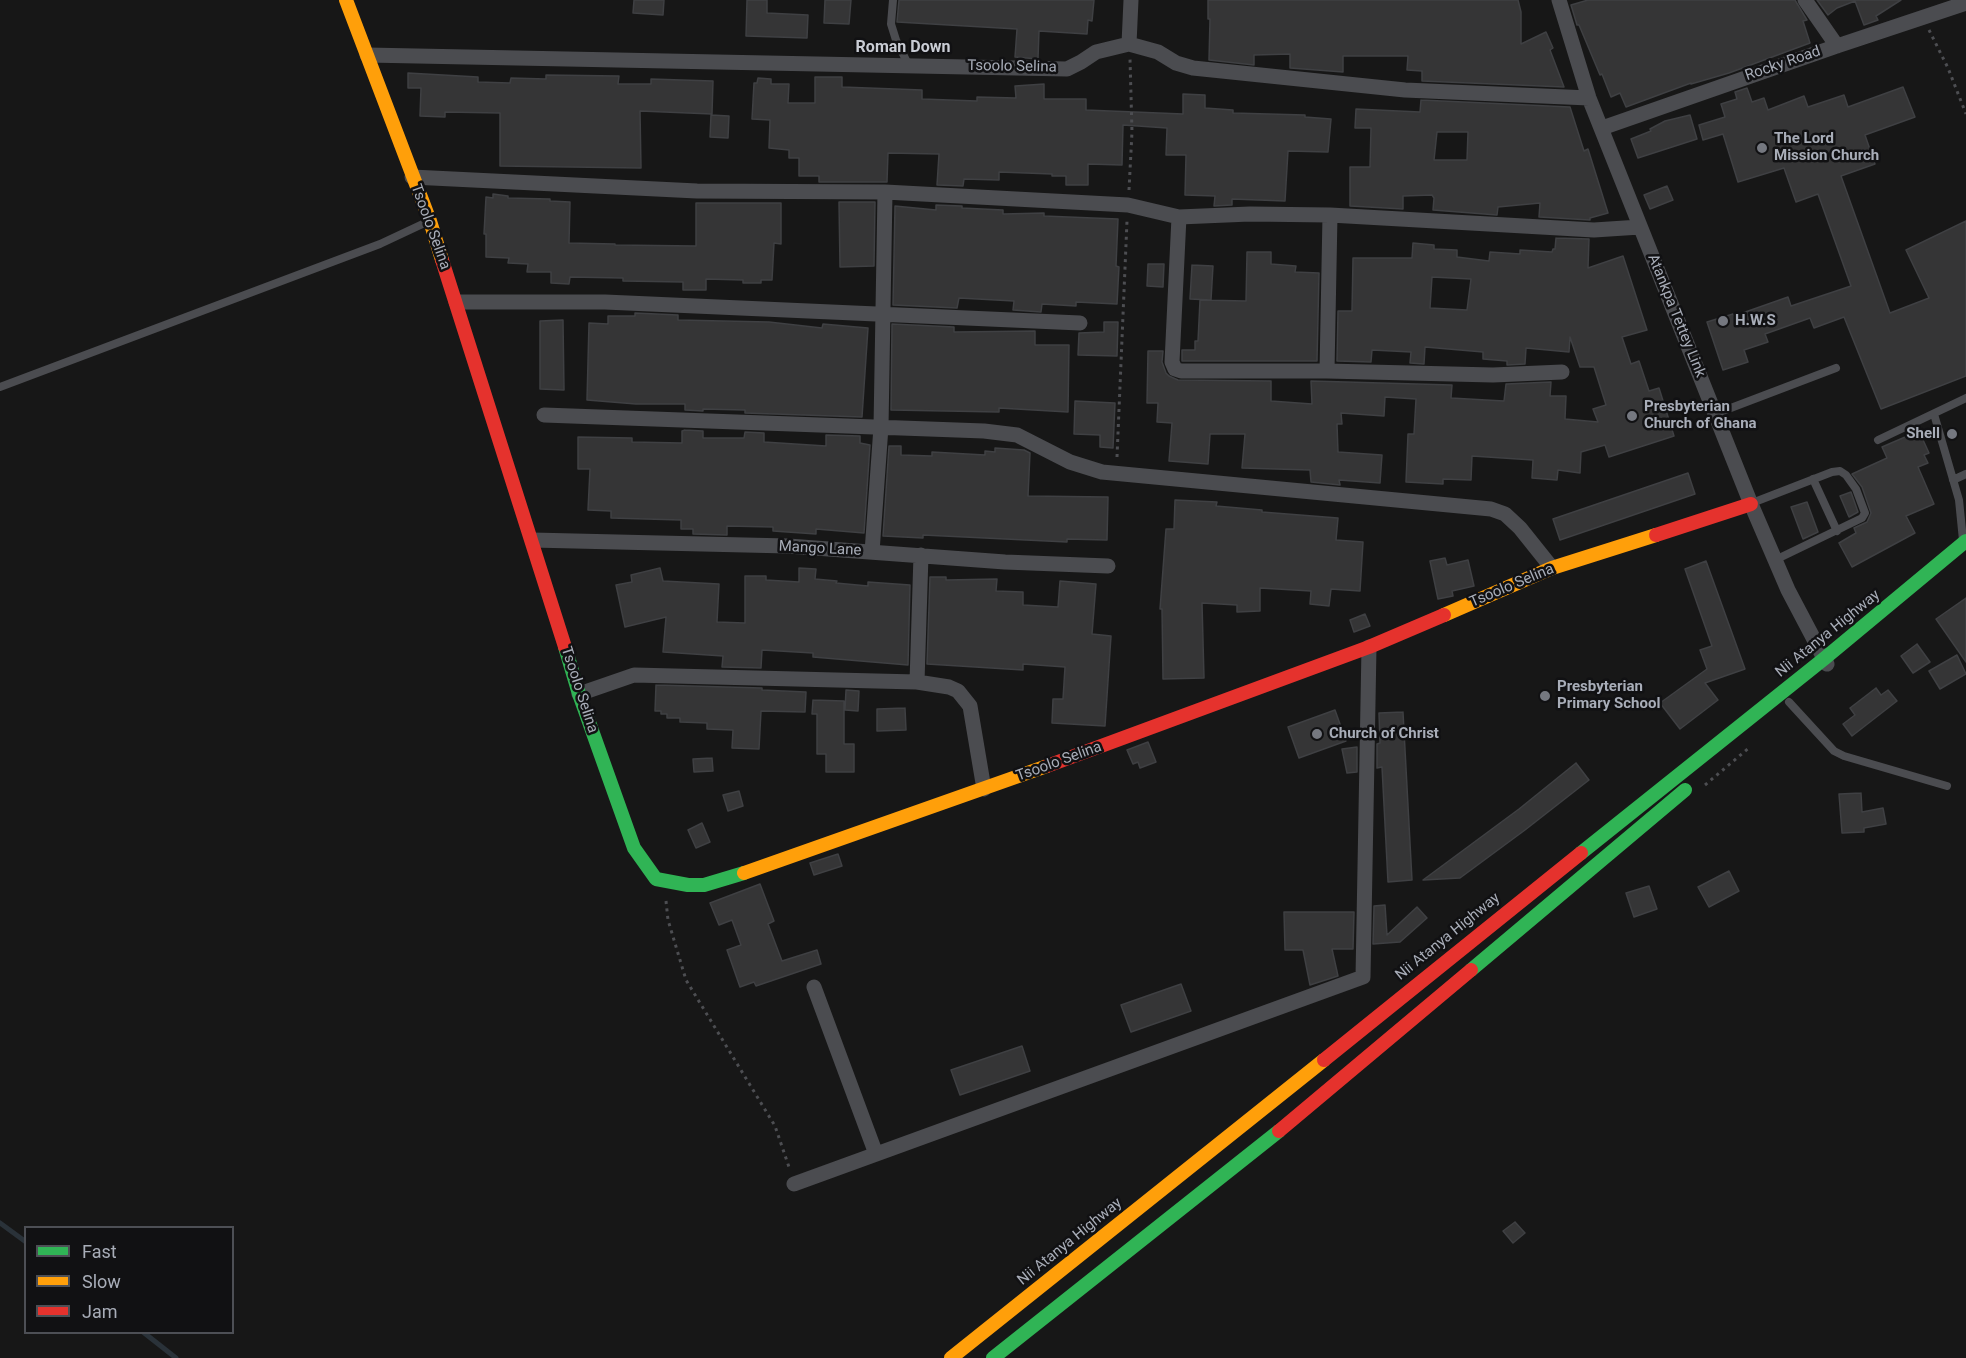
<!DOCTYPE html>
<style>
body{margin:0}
#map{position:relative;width:1966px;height:1358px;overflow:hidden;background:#171717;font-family:Roboto,sans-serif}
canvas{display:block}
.legend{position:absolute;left:24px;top:1226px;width:210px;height:108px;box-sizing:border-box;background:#111113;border:2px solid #4d4f55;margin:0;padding:8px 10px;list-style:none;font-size:18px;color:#a8adb8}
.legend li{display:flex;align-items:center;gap:12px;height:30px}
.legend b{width:30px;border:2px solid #4d4f55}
</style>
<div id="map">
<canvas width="1966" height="1358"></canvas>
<ul class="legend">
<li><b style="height:8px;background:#30b455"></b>Fast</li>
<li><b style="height:8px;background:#ff9f0a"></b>Slow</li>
<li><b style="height:8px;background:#e5322d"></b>Jam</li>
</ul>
</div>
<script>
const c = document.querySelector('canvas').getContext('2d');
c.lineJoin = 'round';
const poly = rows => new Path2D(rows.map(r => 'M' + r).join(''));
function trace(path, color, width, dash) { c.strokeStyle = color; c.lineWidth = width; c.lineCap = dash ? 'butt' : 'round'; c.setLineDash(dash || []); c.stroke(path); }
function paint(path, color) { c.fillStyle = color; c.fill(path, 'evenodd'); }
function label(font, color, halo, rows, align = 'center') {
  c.font = font + ' Roboto,sans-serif'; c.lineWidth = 5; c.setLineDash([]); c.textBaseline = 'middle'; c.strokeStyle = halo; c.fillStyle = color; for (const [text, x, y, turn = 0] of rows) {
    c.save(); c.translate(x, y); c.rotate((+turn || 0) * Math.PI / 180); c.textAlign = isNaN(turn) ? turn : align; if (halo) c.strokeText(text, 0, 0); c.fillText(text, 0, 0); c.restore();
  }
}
const stream = poly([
 [0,1223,26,1242],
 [143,1332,176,1358]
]);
const building = poly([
 [634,0,664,0,663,15,633,13,634,0],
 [747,0,767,0,767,13,808,15,807,38,746,36,747,0],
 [825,0,851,0,849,24,824,23,825,0],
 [899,0,1094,0,1092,21,1088,20,1087,34,1039,31,1038,59,1015,57,1017,29,897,22,899,0],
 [1208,0,1518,0,1521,12,1521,44,1546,32,1553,48,1550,50,1564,87,1422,81,1422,71,1407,70,1408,56,1343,56,1343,72,1290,68,1290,54,1254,55,1254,65,1209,60,1210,19,1208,19,1208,0],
 [1588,0,1795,0,1807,20,1803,21,1810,43,1729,73,1691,84,1691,83,1626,107,1620,93,1611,97,1602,74,1600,75,1579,25,1577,25,1571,5,1588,0],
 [1817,0,1901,0,1876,16,1878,20,1864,25,1855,1,1837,8,1828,15,1817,0],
 [408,73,478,77,478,82,510,83,511,78,546,79,546,75,619,76,618,84,651,84,651,79,713,81,712,114,640,111,641,168,500,166,500,113,445,112,445,117,420,116,421,88,408,88,408,73],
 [815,77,842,77,842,87,922,90,922,99,977,101,977,97,1016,98,1015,86,1044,84,1044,99,1086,99,1086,110,1183,114,1183,94,1205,95,1205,108,1233,110,1233,113,1305,115,1305,117,1331,119,1328,152,1288,151,1285,201,1232,199,1232,205,1214,206,1215,196,1185,195,1186,155,1166,155,1167,128,1123,125,1122,165,1088,164,1088,185,1066,185,1066,176,1052,176,1052,174,999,172,999,180,964,179,963,186,937,185,939,154,888,153,887,182,819,182,819,176,799,176,799,158,789,158,789,150,769,148,770,120,752,119,754,83,757,83,758,78,771,79,771,84,789,84,788,103,815,103,815,77],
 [1903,87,1915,117,1865,135,1875,164,1841,176,1890,313,1929,298,1906,250,1966,221,1966,376,1881,409,1844,317,1814,328,1810,318,1765,334,1768,342,1744,350,1748,362,1723,370,1707,322,1733,314,1734,316,1788,297,1791,306,1851,286,1818,194,1796,202,1784,168,1738,182,1723,134,1703,140,1699,125,1725,117,1721,104,1737,99,1735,92,1747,88,1752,102,1764,98,1768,110,1804,96,1808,107,1844,95,1848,107,1903,87],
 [1421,100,1570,107,1584,151,1588,149,1608,213,1590,218,1590,220,1539,217,1540,203,1498,207,1497,215,1433,210,1434,198,1432,195,1403,196,1403,209,1350,206,1350,167,1370,167,1371,128,1355,128,1356,109,1420,112,1421,100],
 [1437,132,1468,132,1467,160,1434,160,1437,132],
 [711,115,729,116,728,138,710,137,711,115],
 [1690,115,1697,139,1638,158,1631,139,1651,131,1650,129,1665,121,1690,115],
 [1667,186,1673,200,1650,209,1644,195,1667,186],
 [493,194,508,196,508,198,550,199,550,201,570,202,569,243,615,244,615,245,696,246,696,203,781,203,781,244,774,243,772,280,761,280,761,283,743,283,743,280,706,279,706,290,683,290,683,282,623,281,623,278,570,277,569,284,551,283,551,272,527,272,528,264,508,263,509,258,486,257,486,234,484,234,486,197,493,198,493,194],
 [839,202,875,202,874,266,840,267,839,202],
 [936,205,962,206,962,208,1003,210,1003,214,1044,213,1044,216,1118,219,1116,266,1119,267,1117,304,1076,302,1076,306,1042,304,1041,312,1013,310,1014,301,959,298,957,308,893,305,895,206,936,210,936,205],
 [1556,238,1589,239,1588,268,1623,256,1647,330,1622,337,1631,364,1639,361,1649,391,1659,388,1674,436,1609,457,1605,445,1581,452,1580,473,1558,470,1557,480,1532,478,1533,460,1472,456,1471,480,1443,479,1443,484,1406,482,1408,434,1414,434,1416,399,1385,397,1384,416,1341,413,1342,424,1337,424,1338,452,1382,455,1380,483,1339,480,1340,485,1311,482,1310,470,1242,468,1245,434,1210,434,1208,464,1169,461,1172,423,1157,422,1158,403,1147,403,1148,351,1163,351,1162,362,1166,373,1169,376,1178,380,1271,381,1271,401,1312,404,1311,381,1452,385,1451,398,1504,401,1506,384,1551,382,1550,396,1566,396,1565,419,1598,422,1593,409,1606,405,1594,367,1580,367,1570,337,1569,352,1526,348,1525,364,1507,365,1507,361,1483,359,1483,352,1425,347,1424,364,1410,363,1411,352,1372,350,1371,362,1337,361,1338,311,1352,311,1353,258,1412,258,1413,243,1434,245,1434,249,1457,250,1457,257,1489,261,1490,252,1520,254,1520,250,1552,252,1553,249,1555,249,1556,238],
 [1432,277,1471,279,1467,310,1430,308,1432,277],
 [1247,252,1271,252,1271,264,1296,266,1295,272,1319,273,1317,361,1182,361,1182,350,1195,350,1195,341,1198,341,1200,300,1246,301,1247,252],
 [1148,264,1164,264,1163,287,1147,286,1148,264],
 [1192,265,1213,266,1211,300,1190,299,1192,265],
 [635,313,678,315,678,320,769,322,822,328,823,324,868,328,862,417,745,413,745,410,703,409,703,411,685,410,685,404,636,404,587,400,589,323,608,324,608,316,635,316,635,313],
 [563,320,564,390,540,389,540,321,563,320],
 [1104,322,1118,322,1117,356,1078,355,1079,333,1104,332,1104,322],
 [892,324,954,327,954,332,1035,331,1035,345,1069,345,1068,412,999,408,999,412,891,410,892,324],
 [1075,401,1115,403,1113,448,1100,447,1100,435,1074,434,1075,401],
 [685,430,703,431,703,438,744,438,745,432,764,433,764,442,826,446,826,435,860,436,860,443,870,445,864,533,816,529,816,534,773,531,773,527,727,526,727,535,693,534,693,529,681,529,681,520,611,518,611,511,588,510,590,469,578,469,578,437,632,438,632,442,682,443,682,431,685,430],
 [1919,431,1929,453,1924,455,1928,463,1918,467,1934,504,1906,516,1915,533,1852,567,1839,543,1856,533,1854,528,1867,522,1871,513,1862,487,1852,474,1887,458,1882,447,1919,431],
 [889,446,901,446,901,455,932,456,932,452,985,455,985,451,995,452,995,448,1024,450,1030,453,1028,496,1108,497,1107,540,1067,539,1067,542,923,535,923,538,883,536,889,446],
 [1688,473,1695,494,1560,540,1553,519,1688,473],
 [1851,492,1858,512,1849,517,1840,496,1851,492],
 [1175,500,1217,502,1216,506,1262,510,1262,512,1338,518,1336,540,1363,542,1360,591,1331,589,1329,606,1310,604,1311,591,1260,588,1260,611,1237,612,1237,605,1202,603,1204,678,1163,679,1162,609,1160,609,1166,529,1174,529,1175,500],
 [1807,502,1818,532,1803,539,1791,507,1807,502],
 [1445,558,1447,565,1468,560,1474,586,1452,591,1453,596,1438,599,1430,561,1445,558],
 [1706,561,1745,669,1705,683,1718,700,1680,729,1660,703,1707,669,1700,650,1712,646,1685,569,1706,561],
 [660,568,663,581,719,584,717,622,745,623,745,576,766,576,766,580,799,582,799,568,816,569,815,579,837,581,836,583,868,586,868,582,910,585,908,665,813,657,813,653,762,650,761,668,722,667,723,656,663,652,666,617,625,627,616,585,632,582,631,575,660,568],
 [930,577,946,577,946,580,997,579,996,591,1023,592,1023,605,1058,607,1060,581,1096,584,1092,634,1111,636,1105,726,1052,723,1053,699,1063,699,1065,667,1023,664,1023,670,927,664,930,577],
 [1966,598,1966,662,1936,619,1966,598],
 [1365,614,1370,626,1354,632,1350,620,1365,614],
 [1917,644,1930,662,1913,673,1901,656,1917,644],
 [1957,655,1966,674,1940,689,1929,671,1957,655],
 [656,685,762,688,762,690,806,692,805,712,761,711,759,749,732,748,733,730,707,729,707,723,680,722,680,718,667,718,667,714,661,714,661,711,655,711,656,685],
 [1876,688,1881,695,1888,690,1897,701,1852,736,1843,724,1855,715,1850,708,1876,688],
 [846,690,859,691,858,711,845,710,846,690],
 [813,700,844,701,844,744,854,744,854,772,826,772,826,754,817,754,817,714,812,714,813,700],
 [905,708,906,730,877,731,877,709,905,708],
 [1335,710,1346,741,1299,758,1288,727,1335,710],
 [1403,712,1412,880,1388,882,1382,767,1377,768,1377,744,1380,743,1379,713,1403,712],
 [1148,742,1156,762,1140,768,1138,762,1133,764,1127,750,1148,742],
 [1357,747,1357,772,1347,773,1342,749,1357,747],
 [712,758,713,771,694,772,693,759,712,758],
 [1576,763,1589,780,1525,830,1460,878,1423,880,1519,809,1576,763],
 [739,791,743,806,728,811,723,795,739,791],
 [1861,793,1862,812,1883,808,1886,824,1864,828,1864,832,1842,833,1839,794,1861,793],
 [702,823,710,842,696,848,688,830,702,823],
 [838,854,842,866,814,875,810,863,838,854],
 [1729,871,1739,891,1709,907,1698,887,1729,871],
 [760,884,774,921,768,924,782,961,817,950,821,964,756,986,754,982,740,987,727,950,741,945,732,920,719,925,710,903,760,884],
 [1649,886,1657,909,1634,917,1626,893,1649,886],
 [1385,905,1387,935,1417,907,1427,918,1400,942,1373,944,1374,906,1385,905],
 [1284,912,1354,912,1353,949,1332,949,1338,976,1310,985,1303,950,1285,950,1284,912],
 [1181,984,1191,1011,1131,1032,1121,1005,1181,984],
 [1022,1046,1030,1071,960,1095,951,1070,1022,1046],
 [1515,1222,1525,1233,1513,1243,1503,1231,1515,1222]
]);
const path = poly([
 [1929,30,1948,68,1966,114],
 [1129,190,1132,132,1130,59],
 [1117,457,1127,221],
 [1705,785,1750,747],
 [666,901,668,920,686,980,775,1126,790,1170]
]);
const lane = poly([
 [893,0,891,24,896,40,908,64],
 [0,387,380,244,429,221],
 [1715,414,1836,368],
 [1934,414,1959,500,1963,540],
 [1878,440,1966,398],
 [1813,479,1837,531],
 [1953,480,1966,474],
 [1752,503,1832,472,1840,471,1846,475,1856,489,1865,513,1862,518,1775,560],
 [1789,702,1834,751,1844,756,1947,786]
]);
const street = poly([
 [1559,0,1589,98,1751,504,1788,590,1827,664],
 [1805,0,1837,46],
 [1129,44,1131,0],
 [367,55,1067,69,1081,62,1096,52,1129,44,1158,52,1176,63,1193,68,1405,90,1589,98],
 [1602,128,1837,46,1966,3],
 [412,177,697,191,885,192,1128,205,1179,217,1250,214,1330,215,1594,230,1640,227],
 [1179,217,1172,362,1175,369,1181,371,1327,371,1493,375,1562,372],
 [456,302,605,302,1080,323],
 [1327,371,1330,215],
 [544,415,984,431,1017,435,1070,462,1102,472,1491,509,1505,514,1520,528,1552,568],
 [532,540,788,546,1005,562,1108,566],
 [872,552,881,427,885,192],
 [917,682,921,555],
 [579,694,634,675,917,682,949,687,958,691,970,706,984,789],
 [814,987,876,1154],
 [794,1184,1363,977,1369,647]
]);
const fast = poly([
 [565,647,579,694,634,848,656,879,688,885,704,885,744,873],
 [1581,853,1825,658,1966,541],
 [1471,970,1685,790],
 [993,1358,1279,1131]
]);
const slow = poly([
 [346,0,430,221,442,260],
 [1444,615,1552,568,1656,535],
 [744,873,1047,766],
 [951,1358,1324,1060]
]);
const jam = poly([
 [442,260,565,647],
 [1656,535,1751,504],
 [1047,766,1369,647,1444,615],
 [1324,1060,1581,853],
 [1279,1131,1471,970]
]);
const markers = [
 [1762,148,6,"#757880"],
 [1723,321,6,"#757880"],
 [1632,416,6,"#757880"],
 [1952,434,6,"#757880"],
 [1545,696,6,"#757880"],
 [1317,734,6,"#757880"]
];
const streetNames = [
 ["Rocky Road",1783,64,-19],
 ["Tsoolo Selina",1012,67,1],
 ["Tsoolo Selina",430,227,70],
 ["Atankpa Tettey Link",1676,316,68],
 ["Mango Lane",820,549,3],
 ["Tsoolo Selina",1512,586,-23],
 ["Nii Atanya Highway",1828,634,-39],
 ["Tsoolo Selina",579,690,72],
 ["Tsoolo Selina",1059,762,-20],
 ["Nii Atanya Highway",1448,937,-39],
 ["Nii Atanya Highway",1070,1242,-39]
];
const poiNames = [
 ["The Lord",1774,139],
 ["Mission Church",1774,156],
 ["H.W.S",1735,321],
 ["Presbyterian",1644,407],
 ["Church of Ghana",1644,424],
 ["Shell",1940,434,"right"],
 ["Presbyterian",1557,687],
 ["Primary School",1557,704],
 ["Church of Christ",1329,734]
];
const neighbourhoodNames = [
 ["Roman Down",903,48]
];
trace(stream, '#2a3239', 5);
paint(building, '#353536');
trace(building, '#3f4043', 1.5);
trace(path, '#4d4e52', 3, [3, 4.5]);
trace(lane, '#4b4c50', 8);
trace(street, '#4b4c50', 15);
trace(fast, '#30b455', 14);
trace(slow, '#ff9f0a', 14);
trace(jam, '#e5322d', 14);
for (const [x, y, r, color] of markers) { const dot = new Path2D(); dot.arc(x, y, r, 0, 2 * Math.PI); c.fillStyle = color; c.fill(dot); trace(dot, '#111113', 2); }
label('15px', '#a8adb8', '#111113', streetNames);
label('bold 15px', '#a8adb8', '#111113', poiNames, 'left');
label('bold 16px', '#c9ccd4', '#111113', neighbourhoodNames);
</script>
